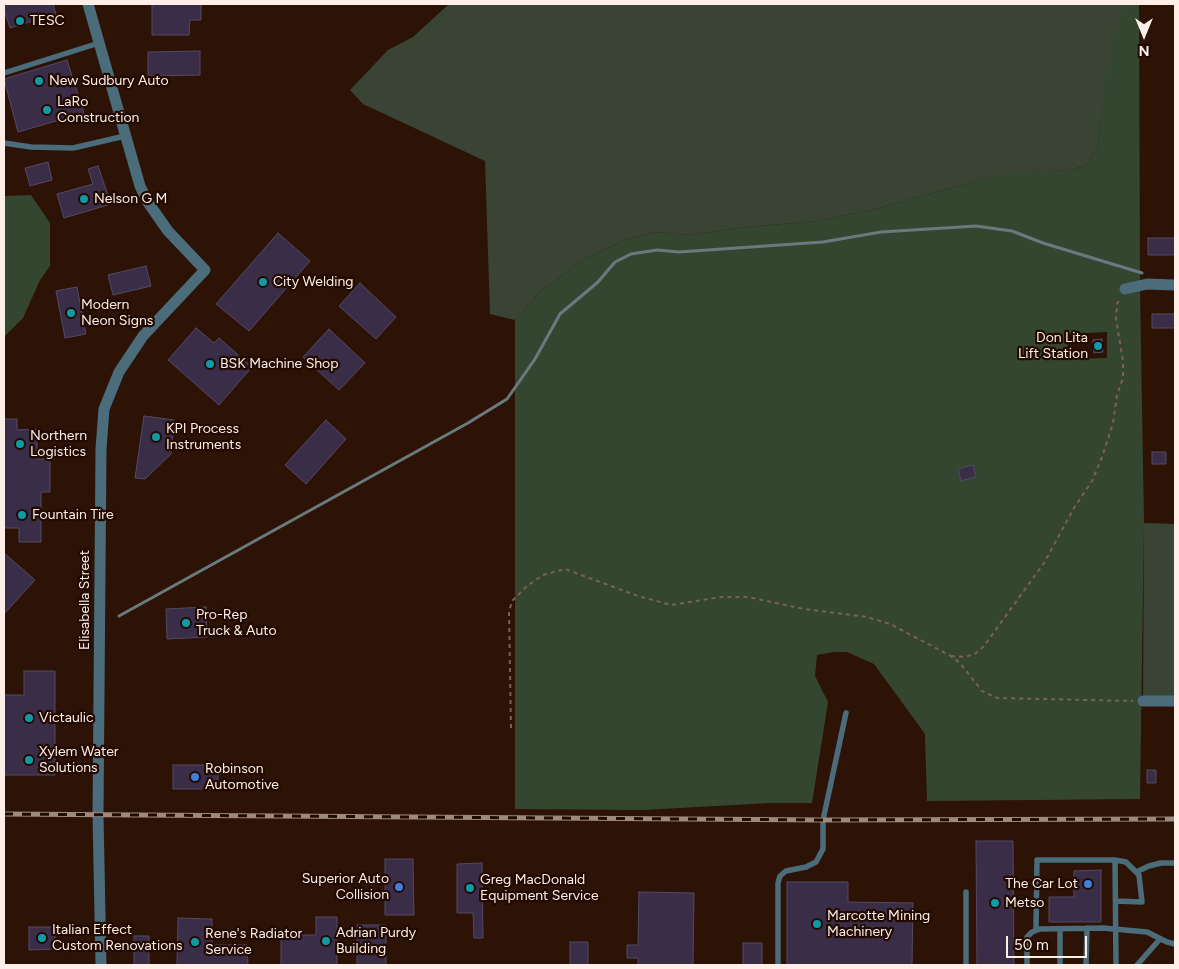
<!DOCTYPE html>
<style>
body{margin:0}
#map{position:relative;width:1179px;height:969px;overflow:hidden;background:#2d1305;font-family:Figtree,sans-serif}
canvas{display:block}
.frame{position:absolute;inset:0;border:5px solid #fdeee7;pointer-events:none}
.north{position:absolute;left:1119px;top:10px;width:50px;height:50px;-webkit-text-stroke:4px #220a00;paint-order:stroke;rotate:180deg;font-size:14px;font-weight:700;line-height:20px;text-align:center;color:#fdeee7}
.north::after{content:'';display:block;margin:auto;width:18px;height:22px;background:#fdeee7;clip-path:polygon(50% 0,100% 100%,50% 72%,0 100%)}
.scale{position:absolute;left:1006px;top:936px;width:81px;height:22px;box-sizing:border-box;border:2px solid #fdeee7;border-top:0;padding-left:6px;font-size:15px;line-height:18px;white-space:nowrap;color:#fdeee7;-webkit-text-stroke:4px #220a00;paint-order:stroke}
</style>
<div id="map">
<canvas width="1179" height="969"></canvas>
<div class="frame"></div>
<div class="north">N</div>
<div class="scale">50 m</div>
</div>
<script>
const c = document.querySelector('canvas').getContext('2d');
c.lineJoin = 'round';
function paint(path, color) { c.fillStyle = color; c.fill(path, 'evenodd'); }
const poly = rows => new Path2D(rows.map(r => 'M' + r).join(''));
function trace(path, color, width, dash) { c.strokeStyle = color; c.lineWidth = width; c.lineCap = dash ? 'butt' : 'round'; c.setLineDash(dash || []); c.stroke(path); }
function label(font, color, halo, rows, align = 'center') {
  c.font = font + ' Figtree,sans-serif'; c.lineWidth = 4.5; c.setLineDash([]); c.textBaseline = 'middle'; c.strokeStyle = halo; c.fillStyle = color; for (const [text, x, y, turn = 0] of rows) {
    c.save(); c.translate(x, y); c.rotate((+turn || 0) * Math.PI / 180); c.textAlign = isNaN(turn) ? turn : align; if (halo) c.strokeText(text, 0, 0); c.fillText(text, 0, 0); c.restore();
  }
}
const green = poly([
 [449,4,1126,4,1106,87,1097,148,1085,166,1068,170,1015,173,965,184,872,210,817,221,746,227,689,235,654,232,625,240,588,257,542,290,515,320,490,314,485,161,363,104,350,90,388,50,413,37],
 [1144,523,1175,524,1175,702,1143,702]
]);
const forest = poly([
 [1126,4,1139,4,1140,287,1144,523,1140,799,927,801,925,734,874,664,847,652,834,652,817,655,815,676,828,702,812,803,770,803,643,810,515,809,515,320,542,290,588,257,625,240,654,232,689,235,746,227,817,221,872,210,965,184,1015,172,1068,170,1085,166,1097,148,1111,47],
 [1107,332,1107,358,1068,359,1067,334],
 [31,195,50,223,50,266,40,280,23,318,4,337,4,196]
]);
const stream = poly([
 [119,616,468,423,507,399,535,359,560,314,598,282,615,262,631,254,657,250,679,252,823,242,881,232,976,226,1012,231,1043,243,1142,273]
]);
const building = poly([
 [8,4,53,4,56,14,10,28,4,9,4,5,8,4],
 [152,4,201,4,201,20,190,20,189,35,152,35,152,4],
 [200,51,200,75,148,76,148,52,200,51],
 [67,60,84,113,18,132,4,79,67,60],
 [48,162,52,180,30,186,25,168,48,162],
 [98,166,111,204,64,218,57,194,93,184,88,169,98,166],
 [278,233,310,261,249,331,216,304,278,233],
 [1148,238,1175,238,1175,255,1148,255,1148,238],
 [146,266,151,286,113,295,108,275,146,266],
 [360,283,396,317,376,339,339,306,360,283],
 [77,287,86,334,65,338,56,291,77,287],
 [1152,314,1175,314,1175,328,1152,328,1152,314],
 [196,328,214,343,219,338,252,367,219,405,168,360,196,328],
 [329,329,365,363,339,390,303,357,329,329],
 [1102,339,1103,352,1094,353,1093,340,1102,339],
 [144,416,174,420,171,454,145,479,135,478,144,416],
 [4,419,17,419,17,430,37,429,37,459,50,459,50,492,41,492,41,542,19,542,19,528,4,528,4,419],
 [326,420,346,439,306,484,285,465,326,420],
 [1152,452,1166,452,1166,464,1152,464,1152,452],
 [973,465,976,477,961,481,958,469,973,465],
 [4,553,35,580,4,614,4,553],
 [206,607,207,637,167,639,166,609,206,607],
 [24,671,55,671,55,775,4,775,4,695,24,695,24,671],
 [173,765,218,765,218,789,173,789,173,765],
 [1147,770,1156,770,1156,783,1147,783,1147,770],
 [976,841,1013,841,1014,965,977,965,976,841],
 [385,859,413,859,414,915,385,915,385,859],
 [482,863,483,938,474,938,473,913,457,913,457,864,482,863],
 [1101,870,1101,922,1049,922,1049,897,1074,897,1074,871,1101,870],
 [787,882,848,882,848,902,913,903,912,965,787,965,787,882],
 [639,892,694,893,693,965,638,965,638,958,627,958,627,945,638,945,639,892],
 [316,917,337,917,337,965,281,965,281,935,316,935,316,917],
 [178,918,212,919,212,945,247,945,248,965,177,965,178,918],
 [357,925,386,925,386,965,357,965,357,925],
 [29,927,55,927,55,949,29,950,29,927],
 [134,936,149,936,149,965,134,965,134,936],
 [570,942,588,942,588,965,570,965,570,942],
 [743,943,762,943,762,965,743,965,743,943]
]);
const path = poly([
 [951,656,965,657,976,653,984,646,1044,563,1074,508,1092,481,1102,457,1113,423,1117,395,1123,378,1123,361,1116,319,1117,304,1120,299],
 [511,728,509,612,512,601,527,586,543,575,565,569,638,596,671,605,721,597,748,597,804,609,867,617,890,624,951,656,960,663,982,691,997,698,1133,701]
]);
const service = poly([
 [4,73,99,43],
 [4,143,31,147,73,148,125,136],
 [1115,860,1126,862,1139,875,1142,902,1116,901],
 [1136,872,1149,866,1161,863,1175,863],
 [966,892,966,965],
 [1036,930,1037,860,1115,860,1116,965],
 [778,965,778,883,780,876,786,871,806,867,816,862,823,849,823,820,846,713],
 [1027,965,1027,937,1032,932,1040,929,1103,928,1147,932,1167,942,1175,944],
 [1060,965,1060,929],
 [1086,965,1087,928],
 [1137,965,1160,939]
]);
const minor = poly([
 [88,4,140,186,147,201,168,231,205,270,143,336,119,372,104,409,101,449,98,815,101,965],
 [1125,289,1147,284,1175,285],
 [1143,701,1175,701]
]);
const rail = poly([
 [4,814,823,820,1175,819]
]);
const markers = [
 [20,21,5,"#0f9aa8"],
 [39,81,5,"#0f9aa8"],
 [47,110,5,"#0f9aa8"],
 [84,199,5,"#0f9aa8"],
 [263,282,5,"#0f9aa8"],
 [71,313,5,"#0f9aa8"],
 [1098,346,5,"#0f9aa8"],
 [210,364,5,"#0f9aa8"],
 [156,437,5,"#0f9aa8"],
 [20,444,5,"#0f9aa8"],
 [22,515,5,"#0f9aa8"],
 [186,623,5,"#0f9aa8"],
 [29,718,5,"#0f9aa8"],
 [29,760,5,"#0f9aa8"],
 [195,777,5,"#3f7fe0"],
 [1088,884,5,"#3f7fe0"],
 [399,887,5,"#3f7fe0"],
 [470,888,5,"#0f9aa8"],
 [995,903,5,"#0f9aa8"],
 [817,924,5,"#0f9aa8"],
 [42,938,5,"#0f9aa8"],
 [326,941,5,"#0f9aa8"],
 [195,942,5,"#0f9aa8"]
];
const poiNames = [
 ["TESC",30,21],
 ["New Sudbury Auto",49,81],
 ["LaRo",57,102],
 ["Construction",57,118],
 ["Nelson G M",94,199],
 ["City Welding",273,282],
 ["Modern",81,305],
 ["Neon Signs",81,321],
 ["Don Lita",1088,338,"right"],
 ["Lift Station",1088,354,"right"],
 ["BSK Machine Shop",220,364],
 ["KPI Process",166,429],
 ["Instruments",166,445],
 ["Northern",30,436],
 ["Logistics",30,452],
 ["Fountain Tire",32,515],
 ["Pro-Rep",196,615],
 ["Truck & Auto",196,631],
 ["Victaulic",39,718],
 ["Xylem Water",39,752],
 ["Solutions",39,768],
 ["Robinson",205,769],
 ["Automotive",205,785],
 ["Superior Auto",389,879,"right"],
 ["Collision",389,895,"right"],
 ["Greg MacDonald",480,880],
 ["Equipment Service",480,896],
 ["The Car Lot",1078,884,"right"],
 ["Metso",1005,903],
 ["Marcotte Mining",827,916],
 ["Machinery",827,932],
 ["Italian Effect",52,930],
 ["Custom Renovations",52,946],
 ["Adrian Purdy",336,933],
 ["Building",336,949],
 ["Rene's Radiator",205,934],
 ["Service",205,950]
];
const streetNames = [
 ["Elisabella Street",85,600,-90]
];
paint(green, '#394435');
paint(forest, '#354630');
trace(stream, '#687a7f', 3);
paint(building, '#392d47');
trace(building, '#554865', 1);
trace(path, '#786257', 2, [4, 4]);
trace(service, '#4a6c7b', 5.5);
trace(minor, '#4a6c7b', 11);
trace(rail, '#9d897e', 5);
trace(rail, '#220a00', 3, [9]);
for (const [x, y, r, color] of markers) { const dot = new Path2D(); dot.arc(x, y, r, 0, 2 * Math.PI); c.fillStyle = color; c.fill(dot); trace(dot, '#220a00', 2); }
label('14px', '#fdeee7', '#220a00', poiNames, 'left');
label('14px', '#fdeee7', '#220a00', streetNames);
</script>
